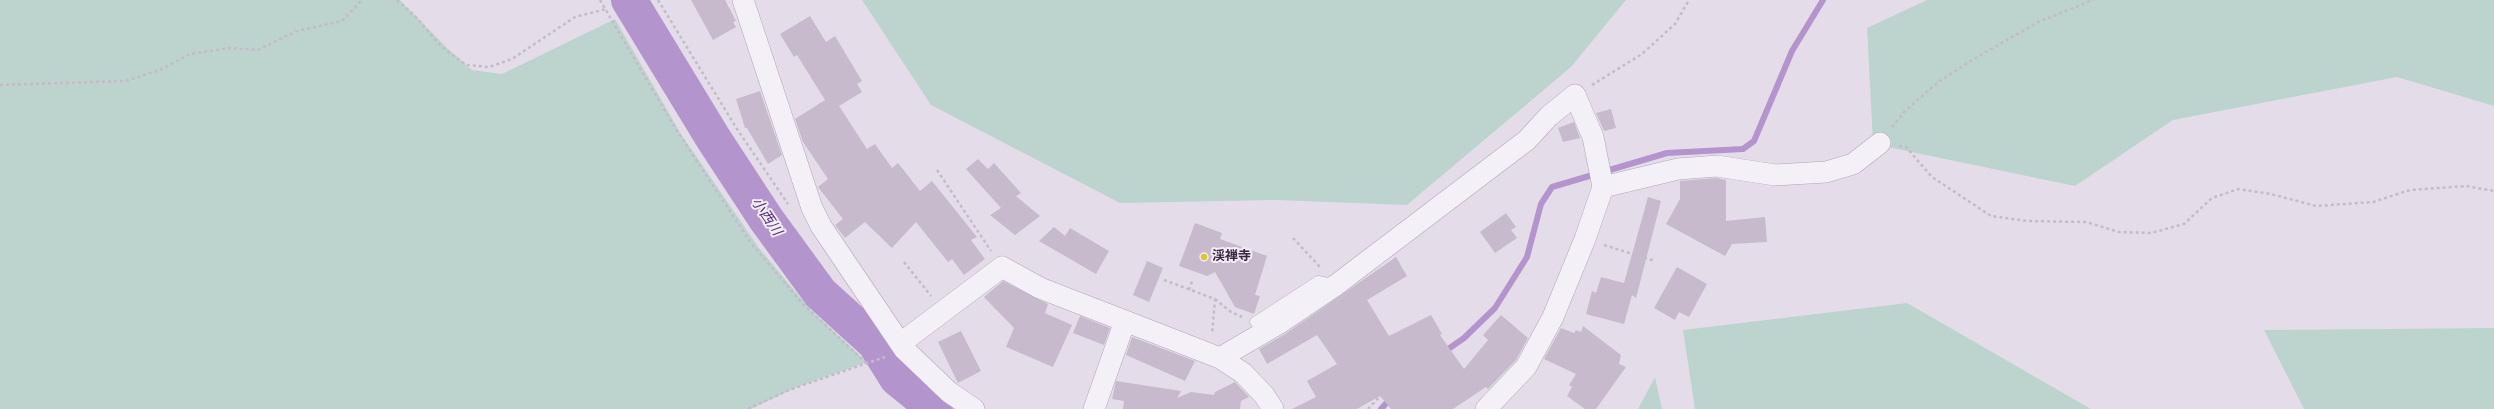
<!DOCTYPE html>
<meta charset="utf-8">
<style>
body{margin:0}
canvas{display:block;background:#e4dde9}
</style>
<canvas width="2494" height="409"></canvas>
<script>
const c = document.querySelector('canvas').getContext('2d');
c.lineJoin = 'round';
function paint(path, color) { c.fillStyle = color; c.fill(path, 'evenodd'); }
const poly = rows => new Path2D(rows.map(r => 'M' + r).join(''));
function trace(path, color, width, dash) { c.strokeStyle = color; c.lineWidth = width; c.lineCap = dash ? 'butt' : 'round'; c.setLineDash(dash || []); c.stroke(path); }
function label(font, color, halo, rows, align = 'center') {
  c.font = font + ' "Roboto Condensed","Noto Sans JP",sans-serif'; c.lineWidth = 4; c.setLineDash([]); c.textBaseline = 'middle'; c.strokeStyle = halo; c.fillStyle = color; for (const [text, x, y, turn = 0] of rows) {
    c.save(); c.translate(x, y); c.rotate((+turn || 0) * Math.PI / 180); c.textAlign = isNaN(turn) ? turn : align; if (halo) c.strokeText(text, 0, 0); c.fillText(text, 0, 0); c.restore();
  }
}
const green = poly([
 [0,0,400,0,448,49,472,70,502,74,615,19,681,134,759,248,810,309,867,362,797,387,751,409,0,409],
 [862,0,1626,0,1571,67,1407,205,1275,200,1120,203,931,105],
 [1927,0,2494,0,2494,106,2397,77,2173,120,2075,186,1873,144,1867,28],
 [1907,303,2091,409,1695,409,1683,330],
 [2494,328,2494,409,2304,409,2264,330],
 [1655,377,1662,409,1638,409]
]);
const stream = poly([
 [1444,352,1464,338,1495,308,1527,257,1541,204,1552,187,1667,153,1743,149,1754,141,1792,51,1823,0],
 [1381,409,1392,397]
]);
const river = poly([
 [629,0,713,138,766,219,820,293,875,343,897,378,935,409]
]);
const building = poly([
 [691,0,725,0,736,21,733,22,736,27,713,40],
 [810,16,826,42,835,36,862,81,857,84,862,92,839,106,867,149,875,144,892,168,898,163,920,191,932,181,977,237,971,240,985,259,964,275,952,259,948,262,916,222,892,248,865,222,845,238,835,225,843,219,818,187,828,179,803,142,795,119,825,100,797,55,794,57,780,34],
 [760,91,782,155,768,164,747,128,745,128,736,99],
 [1611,109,1616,128,1604,131,1596,113],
 [1574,122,1580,138,1563,142,1558,128],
 [978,159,988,169,994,163,1021,193,1016,196,1040,216,1015,235,990,215,1001,208,966,169],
 [1717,178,1726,180,1726,221,1765,217,1767,242,1732,244,1725,256,1666,224,1680,199,1680,181],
 [1648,197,1661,201,1636,298,1632,295,1624,324,1586,314,1592,291,1596,293,1601,277,1624,283],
 [1506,213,1516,227,1511,230,1517,238,1495,253,1480,232],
 [1195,223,1222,233,1220,239,1267,256,1255,295,1260,296,1254,314,1235,307,1215,272,1207,276,1179,266],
 [1054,227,1065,236,1070,228,1109,251,1096,274,1039,241],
 [1396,257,1407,276,1367,300,1389,336,1431,315,1442,334,1440,335,1464,369,1488,340,1483,335,1501,315,1528,338,1516,360,1488,389,1486,387,1453,409,1391,409,1380,396,1357,409,1292,409,1316,397,1307,381,1337,364,1317,335,1267,364,1259,349,1285,334],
 [1147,261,1163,268,1149,302,1133,295],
 [1677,267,1707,284,1689,317,1679,312,1675,320,1654,308],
 [1003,281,1048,304,1045,313,1072,325,1053,367,1006,347,1014,328,984,297],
 [1080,316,1110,328,1104,345,1073,333],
 [1583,326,1621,355,1619,364,1626,367,1596,409,1585,409,1567,396,1572,387,1569,385,1576,374,1544,359,1561,328,1574,333,1576,330,1581,332],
 [961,331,981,371,958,383,938,342],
 [1132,337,1195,361,1185,381,1126,355],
 [1116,381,1181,391,1177,398,1191,392,1214,395,1215,392,1235,382,1249,397,1241,401,1240,409,1123,409,1124,401,1112,399]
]);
const path = poly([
 [397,0,415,16,441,46,466,65,489,67,512,59,575,17,606,9],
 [600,0,675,128,751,243,802,303,867,364],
 [658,0,737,129,788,204],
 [0,85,125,81,160,70,190,54,229,48,258,50,297,31,342,21,362,0],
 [1592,85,1642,54,1675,24,1689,0],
 [1892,127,1904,112,1937,83,1972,60,2038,22,2093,0],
 [1899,146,1906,147,1932,177,1991,216,2027,221,2086,222,2119,232,2151,233,2184,224,2212,198,2238,189,2271,194,2316,206,2373,202,2410,190,2466,186,2494,191],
 [937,170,991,251],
 [838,213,860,194],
 [1293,238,1320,267],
 [1604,245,1655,261],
 [904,262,931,296],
 [1164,280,1215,299,1212,334],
 [1189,290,1193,279],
 [1215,299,1231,312,1242,317],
 [748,409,789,390,885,357],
 [1368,409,1382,394]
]);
const lane = poly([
 [1255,322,1318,281,1334,284]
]);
const street = poly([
 [743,0,812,208,821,226,904,349,949,392,974,409],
 [1125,321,1220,358,1243,373,1264,395,1273,409],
 [901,343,1002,267,1040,288,1125,321,1094,409],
 [1220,358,1278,324,1336,285,1527,140,1549,116,1575,95,1593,137,1603,187],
 [1486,409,1526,367,1553,317,1585,239,1603,187,1678,169,1717,166,1775,175,1826,172,1853,164,1880,143]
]);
const markers = [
 [1204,257,4,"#dcc733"]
];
const poiNames = [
 ["渓禅寺",1212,257]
];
const waterNames = [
 ["小西川",766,217,56]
];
paint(green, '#bdd4ce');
trace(stream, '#b394cd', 6);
trace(river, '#b394cd', 36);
paint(building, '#c6bacc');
trace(lane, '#b0a6b7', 11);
trace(street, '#b0a6b7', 22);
trace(path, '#c3bbc8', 2.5, [3, 3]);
trace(lane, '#f4f0f7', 10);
trace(street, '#f4f0f7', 21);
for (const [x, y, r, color] of markers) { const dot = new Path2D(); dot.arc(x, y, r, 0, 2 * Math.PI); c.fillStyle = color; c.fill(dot); trace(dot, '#f2edf6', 1.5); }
label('bold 13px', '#372541', '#f2edf6', poiNames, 'left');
label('italic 14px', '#582b79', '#f2edf6', waterNames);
</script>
